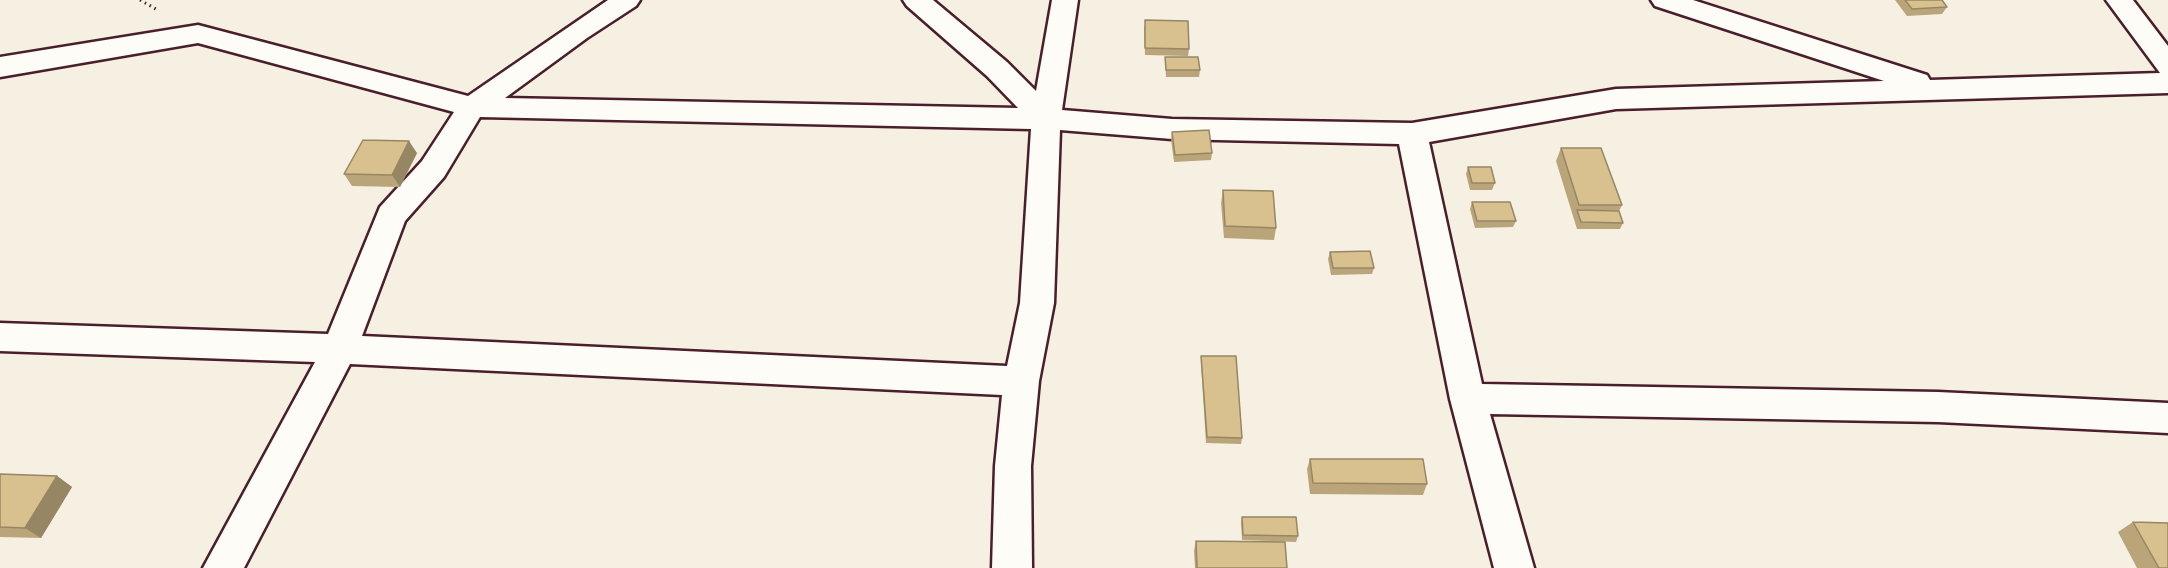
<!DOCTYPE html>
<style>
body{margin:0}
canvas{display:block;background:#f6f0e2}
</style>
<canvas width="2168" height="568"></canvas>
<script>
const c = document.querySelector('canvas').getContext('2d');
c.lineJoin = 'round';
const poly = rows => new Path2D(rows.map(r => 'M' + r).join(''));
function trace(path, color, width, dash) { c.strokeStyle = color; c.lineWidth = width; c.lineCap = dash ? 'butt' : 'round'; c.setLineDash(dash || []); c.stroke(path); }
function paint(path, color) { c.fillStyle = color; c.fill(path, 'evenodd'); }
const path = poly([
 [140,0,156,9]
]);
const minor = poly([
 [608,0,640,0,636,6,587,38,505,98,1018,108,987,76,907,6,903,0,933,0,1007,62,1036,91,1052,0,1078,0,1062,110,1172,119,1412,123,1616,89,1884,81,1655,6,1651,0,1693,0,1927,75,1930,80,2160,73,2106,0,2133,0,2168,46,2168,93,1616,109,1429,142,1482,384,1938,392,2168,403,2168,433,1938,422,1490,414,1534,568,1494,568,1450,399,1399,144,1172,139,1060,130,1054,303,1039,381,1031,466,1032,568,992,568,995,466,1002,395,350,364,244,568,203,568,315,362,0,351,0,323,328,334,380,207,422,161,454,112,198,43,0,77,0,57,198,25,468,96,608,0],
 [480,117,1031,129,1020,303,1007,366,362,336,405,221,444,177,480,117]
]);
const wall = poly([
 [1895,0,1942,0,1947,7,1942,14,1907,16],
 [1144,27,1189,49,1188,56,1145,55],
 [1165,57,1200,70,1199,77,1166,77],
 [1172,132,1212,153,1211,160,1174,162,1171,139],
 [1561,148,1622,205,1619,211,1623,223,1620,229,1577,229,1556,161],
 [417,153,400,187,352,186,344,174],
 [1468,167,1495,183,1492,190,1470,190,1466,174],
 [1223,190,1276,228,1274,240,1224,238,1221,203],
 [1472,202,1516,221,1513,227,1475,228,1470,209],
 [1330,252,1374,268,1372,274,1331,275,1328,259],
 [1201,356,1242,438,1241,444,1206,443,1201,363],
 [1310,459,1427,484,1423,495,1310,494,1307,469],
 [0,474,57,476,72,487,41,538,0,537],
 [1242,517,1298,536,1296,542,1242,540,1241,522],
 [2133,522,2168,568,2137,568,2118,532],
 [1196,541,1287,568,1195,568,1194,551]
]);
const shadedWall = poly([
 [409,141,417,153,400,187,392,175],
 [57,476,72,487,41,538,25,528]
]);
const building = poly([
 [1905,0,1942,0,1947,7,1912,9,1905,0],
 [1145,20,1188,21,1189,49,1145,48,1145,20],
 [1165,57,1198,57,1200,70,1166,70,1165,57],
 [1209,130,1212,153,1175,155,1172,132,1209,130],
 [363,140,409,141,392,175,344,174,363,140],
 [1561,148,1601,148,1622,205,1579,205,1561,148],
 [1468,167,1491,167,1495,183,1472,183,1468,167],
 [1223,190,1273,191,1276,228,1225,226,1223,190],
 [1472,202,1510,202,1516,221,1477,221,1472,202],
 [1577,210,1619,211,1623,223,1581,222,1577,210],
 [1370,251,1374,268,1333,268,1330,252,1370,251],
 [1201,356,1236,356,1242,438,1207,437,1201,356],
 [1310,459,1423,459,1427,484,1313,483,1310,459],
 [0,474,57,476,25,528,0,527,0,474],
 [1242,517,1296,517,1298,536,1243,535,1242,517],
 [2133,522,2168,523,2168,568,2159,568,2133,522],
 [1196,541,1285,542,1287,568,1197,568,1196,541]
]);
trace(minor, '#4a1f2b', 5);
trace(path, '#4a1f2b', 3, [1.5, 4]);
paint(minor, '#fdfcf7');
paint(wall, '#baa57b');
paint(shadedWall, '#978664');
paint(building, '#d8c08f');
trace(building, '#978664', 1.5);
</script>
